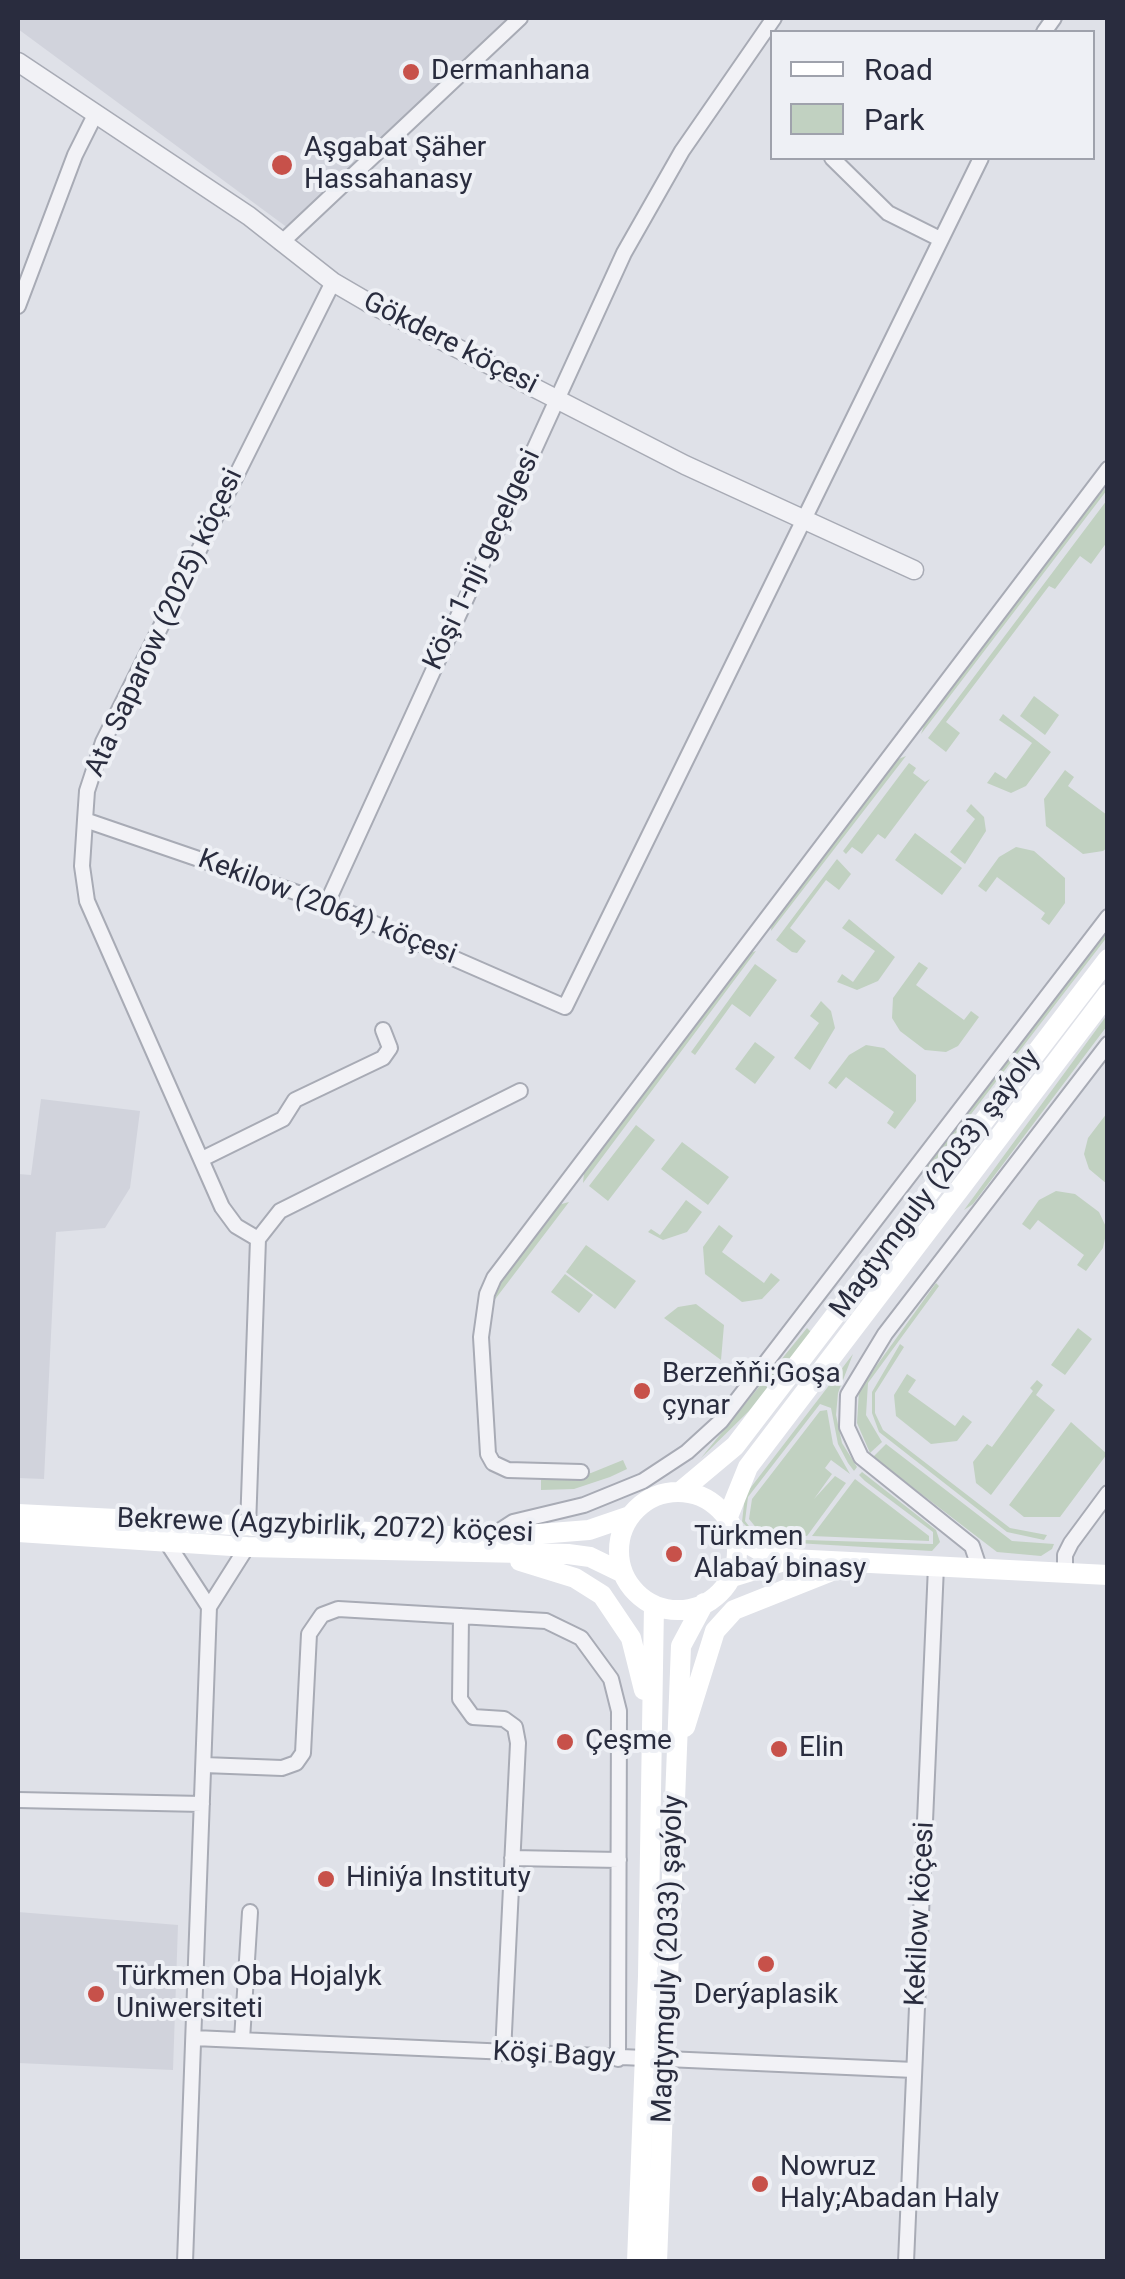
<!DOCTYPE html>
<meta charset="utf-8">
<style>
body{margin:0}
#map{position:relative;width:1125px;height:2279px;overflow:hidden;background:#dfe1e8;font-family:Roboto,sans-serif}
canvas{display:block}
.frame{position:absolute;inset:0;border:20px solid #292c3e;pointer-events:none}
.legend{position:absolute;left:770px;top:30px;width:325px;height:130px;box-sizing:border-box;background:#eef0f5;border:2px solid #9fa2ac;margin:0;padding:12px 18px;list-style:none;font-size:30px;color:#292c3e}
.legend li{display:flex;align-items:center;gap:20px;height:50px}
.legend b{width:50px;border:2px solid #9fa2ac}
</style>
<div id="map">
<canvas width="1125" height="2279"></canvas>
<div class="frame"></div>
<ul class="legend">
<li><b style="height:12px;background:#fff"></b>Road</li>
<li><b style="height:28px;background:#c1d1c1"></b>Park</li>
</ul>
</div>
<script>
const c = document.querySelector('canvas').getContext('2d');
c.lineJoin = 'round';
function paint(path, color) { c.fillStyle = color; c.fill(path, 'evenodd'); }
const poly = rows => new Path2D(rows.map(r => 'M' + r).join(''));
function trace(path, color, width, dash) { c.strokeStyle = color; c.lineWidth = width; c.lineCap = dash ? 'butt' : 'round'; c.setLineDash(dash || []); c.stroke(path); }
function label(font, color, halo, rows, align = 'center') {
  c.font = font + ' Roboto,sans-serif'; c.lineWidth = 8; c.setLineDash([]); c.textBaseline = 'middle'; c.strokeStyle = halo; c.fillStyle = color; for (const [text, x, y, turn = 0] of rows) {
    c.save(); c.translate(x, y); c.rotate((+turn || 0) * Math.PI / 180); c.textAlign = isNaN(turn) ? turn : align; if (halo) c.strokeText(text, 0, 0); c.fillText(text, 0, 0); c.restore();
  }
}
const built = poly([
 [18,18,504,18,506,19,292,231,18,29],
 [41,1099,140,1111,130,1188,105,1228,56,1232,44,1479,18,1478,18,1174,31,1175],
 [18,1912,178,1925,173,2070,18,2063]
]);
const green = poly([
 [1107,487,1107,490,921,734,926,720,1096,496],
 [1107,500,1107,542,1091,564,1080,556,1055,589,1049,586,946,722,960,733,946,752,928,738],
 [1034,696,1059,715,1045,735,1020,716],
 [1003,714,1051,752,1026,786,1011,793,987,783,995,772,1006,779,1032,743,999,720],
 [906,756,771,931,772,920,896,760],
 [909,763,916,768,913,773,925,782,930,779,885,839,878,834,862,854,852,847,846,854,843,851],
 [1065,770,1074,777,1068,786,1107,815,1107,848,1103,851,1083,854,1046,826,1044,799],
 [971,804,984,817,986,831,965,864,950,852,975,819,966,811],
 [915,833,962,868,942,895,895,860],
 [1016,847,1034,851,1065,878,1065,903,1049,925,1041,919,1045,913,997,877,986,892,978,886,999,857],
 [837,859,851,874,839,890,826,880,790,928,806,941,797,953,792,952,776,940],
 [849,919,895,957,878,981,857,990,837,982,842,974,853,982,875,951,842,928],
 [1107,927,1107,937,922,1178,927,1167],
 [756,951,583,1183,584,1173,746,954],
 [919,962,928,968,916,985,964,1020,971,1011,979,1017,958,1046,946,1052,925,1050,900,1031,892,1018,893,998],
 [755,964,777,980,750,1017,732,1004,695,1055,691,1052],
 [821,1001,831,1011,835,1028,810,1070,794,1058,819,1023,810,1016],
 [1107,1015,1107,1026,973,1204,964,1210],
 [755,1042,775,1057,755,1084,735,1069],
 [866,1045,884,1048,916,1075,916,1101,895,1129,887,1123,894,1112,846,1077,836,1089,828,1083,849,1055],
 [1107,1113,1108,1113,1107,1184,1089,1169,1084,1154,1088,1138],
 [636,1125,655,1140,608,1201,589,1186],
 [682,1142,729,1177,708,1205,661,1169],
 [1056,1191,1075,1194,1099,1212,1107,1229,1103,1248,1086,1271,1077,1265,1084,1255,1038,1220,1030,1230,1022,1224,1039,1200],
 [686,1200,702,1212,687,1232,663,1240,648,1232,651,1229,660,1235],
 [569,1202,493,1302,503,1278,558,1205],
 [719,1225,733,1236,722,1252,764,1283,771,1273,780,1280,762,1299,742,1302,705,1274,703,1247],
 [586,1245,636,1281,615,1309,566,1272],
 [565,1274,593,1295,579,1313,551,1292],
 [936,1283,939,1286,868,1383,866,1415,882,1442,870,1453,857,1423,859,1390],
 [696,1304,724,1325,721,1360,664,1318,678,1307],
 [807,1328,811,1332,749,1411,701,1458],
 [1078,1328,1092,1339,1065,1375,1051,1365],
 [900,1344,904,1347,875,1393,875,1413,883,1430,1010,1528,1047,1535,1044,1540,1007,1532,879,1432,872,1413,872,1392],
 [853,1354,838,1393,836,1415,842,1443,857,1467,854,1471,848,1463,838,1444,831,1408,820,1404,748,1497,745,1521,755,1534,772,1539,933,1544,933,1532,865,1481,859,1475,862,1472,936,1530,940,1542,932,1551,762,1541,742,1522,745,1495],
 [907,1374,916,1380,908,1392,955,1426,963,1415,972,1422,957,1441,931,1444,896,1416,894,1395],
 [1037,1380,1043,1385,1036,1395,1055,1410,991,1495,976,1483,973,1462,987,1444,992,1447,1033,1391,1030,1388],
 [827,1410,833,1444,850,1474,831,1460,825,1468,832,1474,814,1499,835,1476,846,1483,807,1536,758,1530,749,1519,752,1499,820,1411],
 [1071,1422,1107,1454,1060,1517,1024,1517,1009,1505],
 [886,1444,1012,1541,1054,1544,1052,1549,1041,1556,997,1552,873,1457],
 [623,1460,627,1469,610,1477,574,1489,541,1490,541,1478,591,1473],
 [855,1479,929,1536,929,1541,812,1536]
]);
const minor = poly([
 [1044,32,1054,18],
 [832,158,888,213,940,239],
 [281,243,520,18],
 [18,306,75,155,95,115],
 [85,820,327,903,565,1007,981,158],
 [327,903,624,253,682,151,774,18],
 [202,1159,283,1119,295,1100,383,1058,390,1048,383,1030],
 [258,1239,236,1226,222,1207,87,901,82,866,85,820,87,791,103,742,333,282],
 [258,1239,280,1211,520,1091],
 [581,1472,508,1470,493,1463,488,1454,481,1337,487,1294,494,1278,1108,469],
 [248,1527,258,1239],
 [493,1535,513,1522,584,1505,643,1481,687,1452,721,1421,1108,917],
 [166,1541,209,1607,185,2262],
 [979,1567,972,1546,861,1457,847,1427,848,1395,885,1334,1108,1044],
 [1065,1573,1065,1555,1071,1543,1108,1493],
 [209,1607,247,1547],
 [461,1616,460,1699,473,1717,504,1719,515,1727,518,1743,503,2053],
 [204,1765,282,1768,296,1763,303,1753,309,1634,322,1615,338,1609,546,1621,581,1638,611,1679,619,1711,618,2059],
 [18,1800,202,1804],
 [512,1858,619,1860],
 [194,2038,914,2070],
 [242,2040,250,1912],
 [906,2262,936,1566]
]);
const tertiary = poly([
 [18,62,249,216,333,282,369,303,685,465,914,570]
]);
const secondary = poly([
 [680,1492,735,1446,1108,959],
 '619 1551a59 59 0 1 1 118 0a59 59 0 1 1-118 0Z',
 [18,1514,488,1538,589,1530,630,1516],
 [727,1519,748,1467,1108,994],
 [18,1532,247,1547,568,1554,590,1557,623,1573],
 [791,1559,1108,1575],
 [520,1561,575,1578,602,1595,631,1638,644,1690],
 [729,1578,791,1559,764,1553,734,1536],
 [685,1727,715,1631,734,1610,847,1565],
 [637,2262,648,1976,654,1605],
 [657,2262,681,1646,704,1603]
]);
const markers = [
 [411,72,10,"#c7514a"],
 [282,165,12,"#c7514a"],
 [642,1391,10,"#c7514a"],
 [674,1554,10,"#c7514a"],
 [565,1742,10,"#c7514a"],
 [779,1749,10,"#c7514a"],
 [326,1879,10,"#c7514a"],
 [766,1964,10,"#c7514a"],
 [96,1994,10,"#c7514a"],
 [760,2184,10,"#c7514a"]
];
const poiNames = [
 ["Dermanhana",431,72],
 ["Aşgabat Şäher",304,149],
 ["Hassahanasy",304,181],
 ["Berzeňňi;Goşa",662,1375],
 ["çynar",662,1407],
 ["Türkmen",694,1538],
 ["Alabaý binasy",694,1570],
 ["Çeşme",585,1742],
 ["Elin",799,1749],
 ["Hiniýa Instituty",346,1879],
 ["Türkmen Oba Hojalyk",116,1978],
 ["Uniwersiteti",116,2010],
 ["Derýaplasik",766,1996,"center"],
 ["Nowruz",780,2168],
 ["Haly;Abadan Haly",780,2200]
];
const streetNames = [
 ["Gökdere köçesi",450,344,27],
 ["Köşi 1-nji geçelgesi",483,560,-65],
 ["Ata Saparow (2025) köçesi",165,623,-65],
 ["Kekilow (2064) köçesi",327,908,21],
 ["Magtymguly (2033) şaýoly",936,1184,-53],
 ["Bekrewe (Agzybirlik, 2072) köçesi",325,1527,2],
 ["Kekilow köçesi",921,1914,-87],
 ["Magtymguly (2033) şaýoly",669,1959,-88],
 ["Köşi Bagy",554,2056,3]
];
paint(built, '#d1d3dc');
paint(green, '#c1d1c1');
trace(minor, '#a8abb5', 18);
trace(tertiary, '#a8abb5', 21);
trace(minor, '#f2f2f6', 14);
trace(tertiary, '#f2f2f6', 18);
trace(secondary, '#fff', 20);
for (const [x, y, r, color] of markers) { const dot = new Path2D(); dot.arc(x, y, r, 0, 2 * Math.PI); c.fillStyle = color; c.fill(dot); trace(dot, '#eef0f5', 4); }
label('28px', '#292c3e', '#eef0f5', poiNames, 'left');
label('28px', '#292c3e', '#eef0f5', streetNames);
</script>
